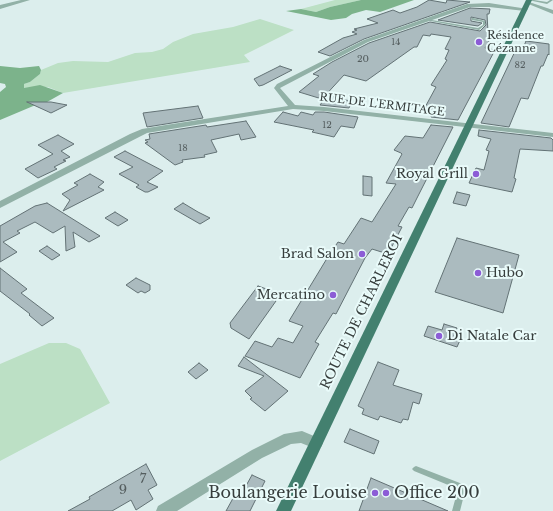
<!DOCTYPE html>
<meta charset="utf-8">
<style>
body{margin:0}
canvas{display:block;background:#dceeed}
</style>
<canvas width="553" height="511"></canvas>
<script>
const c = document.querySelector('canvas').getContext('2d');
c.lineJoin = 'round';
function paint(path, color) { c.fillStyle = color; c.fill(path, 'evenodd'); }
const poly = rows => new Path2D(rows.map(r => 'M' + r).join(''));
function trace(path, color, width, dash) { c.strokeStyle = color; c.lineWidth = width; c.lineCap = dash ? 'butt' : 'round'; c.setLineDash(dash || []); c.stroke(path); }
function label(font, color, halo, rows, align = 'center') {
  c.font = font + ' "Libre Baskerville",serif'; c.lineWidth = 4; c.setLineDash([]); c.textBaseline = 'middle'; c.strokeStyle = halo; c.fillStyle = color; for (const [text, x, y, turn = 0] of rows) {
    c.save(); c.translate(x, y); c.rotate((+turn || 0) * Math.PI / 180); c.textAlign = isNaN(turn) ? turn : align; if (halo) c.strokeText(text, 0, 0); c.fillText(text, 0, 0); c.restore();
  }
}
const green = poly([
 [335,0,361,0,330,7,316,12,301,9],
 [260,19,294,30,244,55,250,62,63,93,48,87,24,88,24,84,30,82,40,74,41,70,58,63,73,61,108,62,135,53,152,52,163,49,173,42,193,34,233,27],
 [49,343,66,343,80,349,110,403,0,461,0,364]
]);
const forest = poly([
 [361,0,414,0,380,12,366,10,352,14,346,18,331,20,286,11,301,9,316,12,330,7],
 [0,66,20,68,39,66,41,70,40,74,30,82,24,84,24,88,40,85,63,93,47,102,38,104,0,120,0,92,6,87,5,84,0,83]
]);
const building = poly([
 [429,0,446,3,447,0,470,2,364,39,330,56,318,52,343,38,357,34,352,32,357,30,354,29,378,23,367,19,393,10,400,13,417,7,429,0],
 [470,8,490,9,489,14,487,14,488,32,490,32,490,36,492,36,485,48,495,50,458,120,431,117,432,114,423,111,436,87,431,85,447,60,445,59,449,50,445,49,451,37,431,34,430,36,423,35,417,47,414,47,366,81,344,75,322,99,299,92,319,76,313,74,332,62,369,43,430,22,480,31,486,25,485,20,471,17,471,21,482,23,478,26,438,20,470,8],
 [526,41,549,44,549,55,548,54,543,66,541,66,528,99,521,98,509,127,481,123,518,45,524,46,526,41],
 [280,66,292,70,263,85,259,86,254,79,280,66],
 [329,93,342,96,338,99,352,101,349,108,320,105,329,93],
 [27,102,51,102,67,105,51,113,27,102],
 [198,106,203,118,147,127,143,113,198,106],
 [283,112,298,116,301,112,313,115,315,112,324,112,358,117,354,128,341,126,334,137,312,132,314,130,274,122,283,112],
 [246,121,256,137,241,140,239,134,211,140,217,152,204,155,205,157,182,160,183,162,175,165,145,143,148,142,145,140,150,139,149,134,206,125,207,127,246,121],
 [431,125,453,127,417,198,412,208,409,207,398,226,402,227,388,254,372,249,365,258,336,314,333,313,315,342,319,344,300,378,245,356,255,341,272,347,278,338,293,343,303,326,289,321,326,260,338,242,344,244,361,218,372,222,396,184,386,183,402,154,401,153,394,150,405,136,423,138,431,125],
 [479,130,551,138,553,140,553,151,520,149,514,178,516,179,512,192,469,183,476,168,484,170,489,151,486,150,491,139,478,136,479,130],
 [58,135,74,144,61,151,70,157,63,160,66,161,54,167,57,169,38,178,25,169,53,154,38,145,58,135],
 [125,151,163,171,147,182,158,187,148,192,145,192,136,187,139,185,119,174,133,167,114,157,125,151],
 [90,174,104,182,98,187,104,190,63,211,70,200,62,194,78,185,74,183,90,174],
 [363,176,372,177,372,196,363,195,363,176],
 [457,192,470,195,466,206,453,203,457,192],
 [47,203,100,236,89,242,73,232,75,247,66,251,65,226,53,233,35,222,17,231,20,233,3,242,17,252,0,262,0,226,35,206,47,203],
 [183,203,198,212,210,218,200,224,174,209,183,203],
 [115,212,128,220,118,226,105,218,115,212],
 [457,238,519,255,503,313,435,292,457,238],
 [47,246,60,255,52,260,39,251,47,246],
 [0,268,27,289,21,293,54,318,42,326,29,315,30,314,0,291,0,268],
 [136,278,150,285,150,290,145,293,141,291,138,293,126,285,136,278],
 [258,286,272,291,267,297,276,301,249,339,231,328,230,323,258,286],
 [444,324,457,328,454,336,461,338,457,347,424,336,428,326,442,330,444,324],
 [244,357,288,391,265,411,250,399,252,398,245,391,264,376,238,366,244,357],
 [378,362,399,370,393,385,422,394,419,404,413,402,408,420,403,419,401,423,380,416,378,420,362,414,364,409,358,406,378,362],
 [199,363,208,370,196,379,188,372,199,363],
 [350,429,379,441,374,454,344,442,350,429],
 [146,464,157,485,148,490,153,499,136,510,131,500,112,511,68,511,90,499,89,497,146,464],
 [252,475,265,481,250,511,226,511,237,491,242,493,252,475],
 [371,478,448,511,359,511,371,478]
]);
const lane = poly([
 [528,0,534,0,547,2,550,0,553,0,547,4,528,0],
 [473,18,485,21,485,25,479,30,425,20,426,19,478,28,483,25,483,22,472,20,472,18,473,18],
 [416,466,465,485,466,487,460,511,452,511,458,489,414,471,412,469,414,467,416,466]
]);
const street = poly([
 [21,0,30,0,0,9,0,5,21,0],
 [526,1,553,10,553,14,526,3,526,1],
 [489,3,528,9,525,11,489,7,470,7,368,42,280,88,295,105,324,107,553,133,553,137,324,111,293,109,147,133,0,208,0,201,130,134,142,129,166,125,288,106,274,88,277,84,364,40,467,4,489,3],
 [302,431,321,439,323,443,321,447,316,449,301,443,291,444,262,458,177,511,156,511,158,506,252,450,284,434,302,431]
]);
const primary = poly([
 [526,0,532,0,291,511,276,511,526,0]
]);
const markers = [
 [479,42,4,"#8c5cd6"],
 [476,174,4,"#8c5cd6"],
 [362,254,4,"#8c5cd6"],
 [478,273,4,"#8c5cd6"],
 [333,295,4,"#8c5cd6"],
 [439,336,4,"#8c5cd6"],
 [375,493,4,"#8c5cd6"],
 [386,493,4,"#8c5cd6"]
];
const farNumbernames = [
 ["14",396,42],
 ["20",363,59],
 ["82",520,65],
 ["12",327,125],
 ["18",183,148]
];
const farPoinames = [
 ["Résidence",487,36],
 ["Cézanne",487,49]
];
const farStreetnames = [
 ["RUE DE L'ERMITAGE",382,105,7]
];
const poiNames = [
 ["Royal Grill",468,174],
 ["Brad Salon",354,254],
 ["Hubo",486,273,"left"],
 ["Mercatino",325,295],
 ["Di Natale Car",447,336,"left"]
];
const streetNames = [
 ["ROUTE DE CHARLEROI",362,312,-64]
];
const nearNumbernames = [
 ["7",143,479],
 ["9",123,490]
];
const nearPoinames = [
 ["Boulangerie Louise",367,493],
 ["Office 200",394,493,"left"]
];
paint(green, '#bce0c5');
paint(forest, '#7cb38b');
paint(building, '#abbbbf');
trace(building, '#637275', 1);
paint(lane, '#92b1a7');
paint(street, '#92b1a7');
paint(primary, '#43806f');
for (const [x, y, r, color] of markers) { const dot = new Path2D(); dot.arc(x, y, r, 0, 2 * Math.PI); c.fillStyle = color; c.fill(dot); trace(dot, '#e9fbfa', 1.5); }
label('9px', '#545d5e', null, farNumbernames);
label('11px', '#373e3d', '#e9fbfa', farPoinames, 'left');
label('11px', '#373e3d', '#e9fbfa', farStreetnames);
label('13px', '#373e3d', '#e9fbfa', poiNames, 'right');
label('13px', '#373e3d', '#e9fbfa', streetNames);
label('13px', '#545d5e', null, nearNumbernames);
label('16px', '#373e3d', '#e9fbfa', nearPoinames, 'right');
</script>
